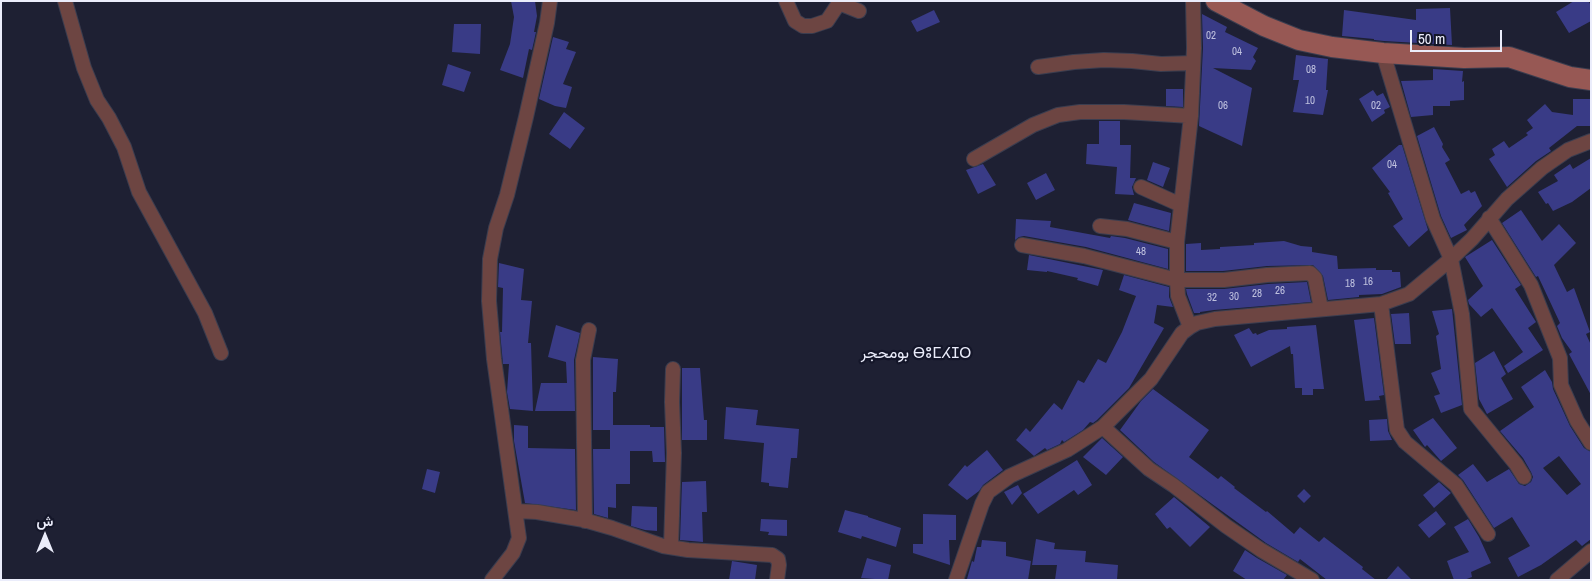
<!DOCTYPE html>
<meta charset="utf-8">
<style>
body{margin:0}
#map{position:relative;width:1592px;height:581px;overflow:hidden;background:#1e2033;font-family:"Archivo Narrow",Vazirmatn,sans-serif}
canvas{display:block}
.frame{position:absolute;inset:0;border:2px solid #ebedfb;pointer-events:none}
.north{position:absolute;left:20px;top:511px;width:50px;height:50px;-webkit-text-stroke:4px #141629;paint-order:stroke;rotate:0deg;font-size:14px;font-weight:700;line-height:20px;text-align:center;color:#ebedfb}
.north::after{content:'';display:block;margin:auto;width:18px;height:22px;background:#ebedfb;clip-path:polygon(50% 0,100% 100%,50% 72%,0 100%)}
.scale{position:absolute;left:1410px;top:30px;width:92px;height:22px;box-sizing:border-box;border:2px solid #ebedfb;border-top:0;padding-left:6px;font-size:15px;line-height:18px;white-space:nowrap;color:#ebedfb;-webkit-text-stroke:4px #141629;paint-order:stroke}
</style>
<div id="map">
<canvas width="1592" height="581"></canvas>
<div class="frame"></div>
<div class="north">ش</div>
<div class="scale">50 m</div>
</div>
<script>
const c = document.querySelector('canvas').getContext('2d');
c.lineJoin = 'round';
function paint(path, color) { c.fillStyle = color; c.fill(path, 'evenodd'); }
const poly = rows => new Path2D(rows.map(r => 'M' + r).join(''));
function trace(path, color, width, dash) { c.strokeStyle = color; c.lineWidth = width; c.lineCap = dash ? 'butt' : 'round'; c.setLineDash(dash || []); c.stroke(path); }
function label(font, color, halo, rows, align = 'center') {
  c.font = font + ' "Archivo Narrow",Vazirmatn,"Noto Sans Tifinagh",sans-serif'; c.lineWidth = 4.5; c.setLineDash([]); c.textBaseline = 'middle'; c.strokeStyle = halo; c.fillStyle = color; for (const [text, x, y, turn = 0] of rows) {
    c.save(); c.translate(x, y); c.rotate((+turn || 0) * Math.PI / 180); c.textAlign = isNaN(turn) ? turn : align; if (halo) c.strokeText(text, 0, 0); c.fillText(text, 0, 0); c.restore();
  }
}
const building = poly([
 [511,1,535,1,537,16,534,32,536,32,532,50,529,49,523,78,500,70,510,44,514,17],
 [1574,1,1588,1,1591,5,1591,21,1569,33,1556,12],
 [1450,8,1452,45,1384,41,1374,40,1374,39,1342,36,1344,10,1416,20,1416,9],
 [934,10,940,22,917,32,911,21],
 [1202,14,1227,27,1225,32,1258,48,1253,57,1256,61,1251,70,1213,68,1252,88,1242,146,1199,126,1203,48],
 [454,24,481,24,480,54,452,52],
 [553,37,569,42,566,49,576,52,563,84,572,87,566,108,555,106,539,99],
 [1296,55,1328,59,1326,90,1328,90,1323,115,1293,112,1299,80,1293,80],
 [448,64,471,72,464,92,442,85],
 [1433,69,1463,71,1462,82,1464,81,1464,100,1450,101,1450,106,1433,106,1433,115,1411,117,1401,81,1433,80],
 [1166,89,1183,89,1183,107,1166,106],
 [1373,90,1377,96,1383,93,1390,107,1384,110,1385,113,1372,122,1359,99],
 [1573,99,1591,99,1591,126,1577,126,1549,148,1551,151,1536,161,1507,187,1489,159,1495,155,1492,149,1504,141,1509,148,1528,135,1526,133,1533,128,1527,120,1545,104,1552,112,1573,115],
 [564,112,585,128,570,149,549,134],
 [1099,121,1120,121,1120,145,1131,145,1130,178,1136,178,1132,187,1134,195,1115,194,1117,167,1086,164,1087,144,1099,144],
 [1434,127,1443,144,1442,147,1450,160,1445,163,1461,194,1469,190,1471,193,1475,191,1482,206,1464,225,1467,230,1451,238,1441,216,1417,136],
 [1399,145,1402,145,1428,230,1409,247,1393,226,1403,219,1388,193,1390,192,1372,168],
 [1591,158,1591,188,1572,202,1553,211,1548,203,1546,204,1538,192,1558,181,1554,175,1570,164,1573,169],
 [1153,162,1170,168,1163,187,1147,180],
 [983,164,996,185,978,194,966,170],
 [1046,173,1055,190,1036,200,1027,183],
 [1134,203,1171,213,1169,231,1128,220],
 [1521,210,1542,241,1559,224,1576,243,1554,265,1567,292,1574,288,1590,332,1586,334,1591,345,1591,395,1569,354,1572,352,1562,338,1557,326,1560,323,1538,276,1536,277,1502,223],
 [1016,219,1051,221,1050,227,1110,238,1111,236,1125,238,1168,249,1168,269,1086,247,1024,236,1019,237,1015,240],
 [1492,240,1521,285,1515,289,1536,322,1528,328,1543,350,1508,373,1504,366,1523,352,1492,308,1481,317,1469,304,1468,300,1483,286,1465,257],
 [1284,241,1301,246,1312,247,1312,252,1337,256,1338,269,1376,268,1376,270,1392,270,1392,272,1400,272,1401,287,1382,294,1359,295,1359,297,1328,300,1323,276,1313,265,1267,266,1223,271,1186,271,1186,244,1201,243,1201,250,1220,249,1220,247,1254,245,1254,243],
 [1029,255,1103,270,1098,286,1077,280,1078,278,1047,271,1047,272,1027,270],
 [499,263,524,269,521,300,532,301,528,343,531,343,533,411,510,409,507,392,509,364,503,364,500,332,502,332,503,288,498,287],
 [1124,275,1169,287,1169,297,1173,307,1157,305,1154,323,1164,328,1129,388,1097,420,1093,423,1090,422,1083,430,1064,442,1062,440,1060,444,1047,450,1045,448,1034,456,1016,440,1026,428,1030,432,1054,403,1062,410,1078,380,1084,383,1098,359,1106,363,1122,332,1136,296,1119,290],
 [1307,282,1311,302,1214,310,1200,312,1200,313,1194,313,1187,294,1186,289,1224,289,1268,284],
 [1452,309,1462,405,1441,413,1434,396,1440,394,1431,373,1441,369,1436,336,1439,334,1432,311],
 [1409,313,1411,344,1395,344,1391,314],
 [1374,318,1384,395,1379,396,1380,400,1365,401,1354,320],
 [556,325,580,333,574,360,575,411,535,411,541,383,567,383,566,362,548,357],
 [1316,325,1324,389,1313,389,1313,395,1302,395,1302,388,1295,388,1293,354,1291,354,1290,346,1251,367,1234,335,1249,328,1253,334,1256,333,1257,335,1269,330,1287,329,1287,327],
 [1494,351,1506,374,1501,378,1513,399,1487,414,1479,399,1475,363],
 [593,357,618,359,616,392,613,392,613,425,650,425,650,427,664,427,665,462,653,462,652,451,630,451,630,484,616,484,616,508,608,507,608,518,594,514,593,449,610,449,610,430,593,430],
 [682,368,700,368,704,420,707,420,707,440,682,440],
 [1545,370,1552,382,1553,389,1570,426,1584,448,1591,452,1591,539,1582,546,1576,540,1541,565,1518,577,1508,558,1530,546,1512,517,1494,528,1463,480,1458,475,1473,464,1487,482,1509,469,1519,484,1525,486,1531,482,1533,477,1531,472,1523,458,1500,431,1534,407,1521,387],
 [1559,456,1581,484,1567,495,1543,468],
 [1153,389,1209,430,1189,457,1218,479,1221,476,1235,487,1234,488,1266,512,1267,511,1294,534,1300,527,1319,542,1324,537,1363,567,1362,569,1376,580,1327,580,1300,559,1298,562,1266,543,1154,462,1120,430,1141,401],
 [726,407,758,410,756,425,799,429,797,458,791,458,788,488,769,486,769,483,761,482,764,443,724,439],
 [1433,418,1457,448,1441,461,1427,445,1425,447,1413,430],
 [1387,419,1388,431,1392,440,1370,441,1369,420],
 [514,425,528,426,528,448,575,449,576,510,525,503,514,441],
 [1102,438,1123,457,1106,475,1083,457],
 [987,450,1003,470,983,485,979,491,967,500,948,485,965,465,967,467],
 [1077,460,1092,485,1078,495,1074,490,1038,514,1023,494],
 [427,469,440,472,435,493,422,489],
 [706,481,707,512,702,512,703,542,680,540,682,482],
 [1439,482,1451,493,1434,508,1423,495],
 [1018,485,1022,493,1012,505,1004,492],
 [1304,489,1311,496,1304,503,1297,496],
 [1174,497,1210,527,1190,547,1170,527,1167,529,1155,514],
 [632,506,657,507,657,531,645,530,631,526],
 [845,510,868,516,868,517,901,528,896,547,862,536,861,539,838,532],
 [1436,511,1446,524,1429,538,1418,525],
 [923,514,956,515,956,540,949,540,950,565,913,553,913,544,923,544],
 [761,519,787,520,787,536,768,535,769,532,760,531],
 [1468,519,1479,537,1491,563,1471,572,1472,577,1464,580,1454,580,1447,561,1469,552,1454,527],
 [1036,539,1055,543,1054,549,1086,551,1085,562,1118,565,1117,580,1055,580,1057,565,1032,565],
 [982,540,1006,542,1006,556,1031,561,1028,580,967,579,972,561,974,562,977,547,981,547],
 [1245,550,1257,558,1287,575,1283,580,1247,580,1233,571],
 [867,558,891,565,888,580,861,578],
 [732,561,757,565,755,580,729,580],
 [1398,566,1412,580,1386,580]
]);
const street = poly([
 [65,1,84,68,97,100,109,118,124,147,139,192,205,313,221,353],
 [786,1,795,21,803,26,812,26,827,21,839,3,859,11],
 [1383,53,1433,219,1451,259,1462,314,1471,409,1516,464,1524,477],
 [1038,67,1074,62,1104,60,1132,61,1161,64,1193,63],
 [974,159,1033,125,1058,115,1080,112,1124,112,1191,116,1194,48,1193,1],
 [1141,187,1181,205],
 [1489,218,1531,285,1560,358,1561,385,1577,421,1591,443],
 [1100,226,1127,229,1177,242],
 [1022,245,1084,256,1177,280,1224,280,1267,275,1310,273,1315,278,1321,309],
 [1381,304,1397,430,1405,442,1456,485,1488,534],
 [1190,327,1178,296,1177,280,1177,242,1191,116],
 [1103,427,1149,469,1173,485,1226,526,1261,550,1312,580],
 [516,511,537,512,584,520,612,528,663,546,688,550,772,555,778,559,779,565,777,580],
 [585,521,583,360,589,330],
 [671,547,674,453,672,402,673,369],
 [492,580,513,553,519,538,494,359,489,301,490,259,496,228,507,195,526,117,547,23,550,1],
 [956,580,982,504,988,492,1010,476,1067,450,1103,427,1151,379,1182,333,1190,327,1197,323,1215,319,1381,304,1409,294,1451,259,1472,239,1507,199,1542,168,1568,150,1591,141],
 [1557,580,1591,551]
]);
const secondary = poly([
 [1216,1,1264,26,1299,40,1332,47,1383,53,1464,58,1509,57,1570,77,1591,80]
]);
const numberNames = [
 ["02",1211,36],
 ["04",1237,52],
 ["08",1311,70],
 ["10",1310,101],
 ["06",1223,106],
 ["02",1376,106],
 ["04",1392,165],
 ["48",1141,252],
 ["16",1368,282],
 ["18",1350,284],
 ["26",1280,291],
 ["28",1257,294],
 ["30",1234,297],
 ["32",1212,298]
];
const quarterNames = [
 ["بومحجر ⴱⵓⵎⵃⵊⵔ",916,354]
];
paint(building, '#393b86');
trace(street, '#3b3d4f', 16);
trace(secondary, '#3b3d4f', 22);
trace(street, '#6d4542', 14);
trace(secondary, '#975854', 20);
label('11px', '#bec0de', null, numberNames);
label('16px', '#ebedfb', '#141629', quarterNames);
</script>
